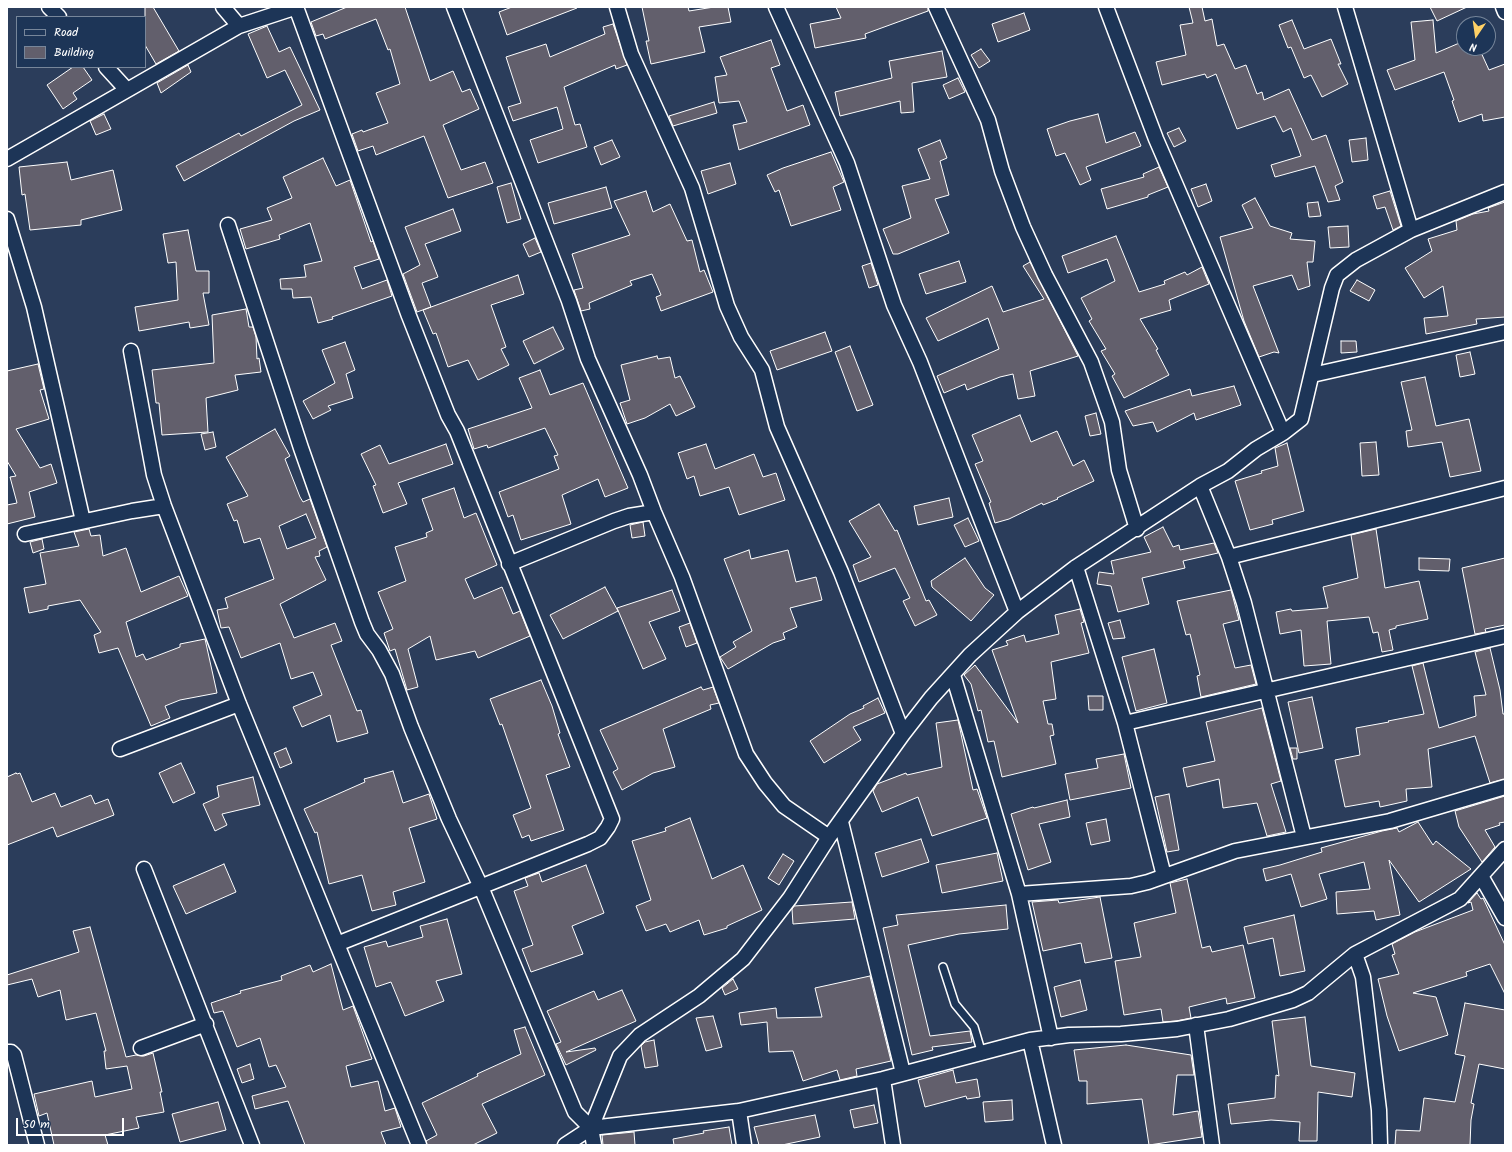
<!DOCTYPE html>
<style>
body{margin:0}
#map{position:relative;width:1512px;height:1152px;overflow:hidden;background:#2b3d5b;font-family:Kalam,sans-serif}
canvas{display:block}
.frame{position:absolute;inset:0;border:8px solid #fff;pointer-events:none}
.legend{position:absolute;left:16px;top:16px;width:130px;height:52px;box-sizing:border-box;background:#1d3557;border:1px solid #77869a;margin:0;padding:5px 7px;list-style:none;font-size:12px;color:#fff}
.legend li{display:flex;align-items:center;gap:8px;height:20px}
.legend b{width:20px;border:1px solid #77869a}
.north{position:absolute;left:1456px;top:16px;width:40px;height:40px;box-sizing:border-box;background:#1d3557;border:1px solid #77869a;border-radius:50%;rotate:193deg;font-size:11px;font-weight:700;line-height:16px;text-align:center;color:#fff}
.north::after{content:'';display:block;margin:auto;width:14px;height:18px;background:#ffd166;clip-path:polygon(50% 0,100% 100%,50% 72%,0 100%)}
.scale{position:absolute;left:16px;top:1118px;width:108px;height:18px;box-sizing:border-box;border:2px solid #fff;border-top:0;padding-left:5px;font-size:12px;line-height:14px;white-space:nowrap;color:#fff;-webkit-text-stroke:3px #1d3557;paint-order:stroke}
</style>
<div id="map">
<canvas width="1512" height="1152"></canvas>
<div class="frame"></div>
<ul class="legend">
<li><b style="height:5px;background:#1d3557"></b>Road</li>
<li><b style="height:11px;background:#625f6c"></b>Building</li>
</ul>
<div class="north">N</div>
<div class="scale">50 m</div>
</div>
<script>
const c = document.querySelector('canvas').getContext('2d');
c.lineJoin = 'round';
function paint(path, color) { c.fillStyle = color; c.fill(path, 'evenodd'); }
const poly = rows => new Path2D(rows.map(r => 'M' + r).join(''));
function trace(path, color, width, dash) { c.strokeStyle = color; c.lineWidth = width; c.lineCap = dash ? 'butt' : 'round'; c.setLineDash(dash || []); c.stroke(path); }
const building = poly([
 [145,7,153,7,179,51,156,64,145,45,145,7],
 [347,7,405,7,430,81,453,71,462,92,470,89,479,109,443,125,461,170,485,162,493,183,448,198,424,136,376,155,373,146,358,151,352,134,362,130,363,132,388,123,376,93,400,84,390,49,388,50,376,19,325,39,323,34,316,36,311,22,347,7],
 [512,7,577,7,577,8,507,35,499,12,512,7],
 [642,7,688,7,689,11,714,7,728,7,731,22,699,27,705,52,651,64,646,41,649,41,642,7],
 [836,7,928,7,928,11,865,34,866,38,815,48,810,24,841,18,836,7],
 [1189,7,1202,7,1205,21,1212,19,1217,46,1224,44,1235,69,1246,65,1257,94,1262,92,1264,100,1289,89,1312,140,1326,135,1343,182,1335,186,1340,200,1328,202,1315,166,1275,177,1271,165,1301,156,1291,128,1283,132,1275,116,1237,129,1216,74,1207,78,1205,74,1162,85,1156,62,1186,55,1180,25,1193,23,1189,7],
 [1430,7,1467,7,1437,21,1430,7],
 [1024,13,1030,30,998,42,992,24,1024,13],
 [1292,20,1304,49,1331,39,1341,64,1338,64,1348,84,1322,97,1311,75,1304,78,1291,47,1288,48,1279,25,1292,20],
 [1433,20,1436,53,1464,41,1464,48,1479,48,1489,70,1505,64,1505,117,1483,121,1482,114,1459,122,1452,101,1454,100,1444,72,1395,90,1387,70,1415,60,1411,22,1433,20],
 [613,24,627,65,616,69,615,65,564,87,575,125,580,124,587,147,538,163,530,140,563,129,557,107,513,121,508,107,521,103,506,57,546,44,550,57,605,34,603,27,613,24],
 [267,26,279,52,290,47,320,110,294,121,184,181,176,166,239,133,241,136,302,105,285,70,267,78,248,34,267,26],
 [771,40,780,65,771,68,787,111,803,105,810,125,739,150,733,125,747,122,739,101,719,103,715,77,727,75,720,57,771,40],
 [981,49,990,61,979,68,971,55,981,49],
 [942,51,947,77,912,83,914,112,901,113,900,101,840,116,835,92,892,78,889,61,942,51],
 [188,65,191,72,161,93,157,83,188,65],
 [73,67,83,67,92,80,73,93,77,99,63,109,47,85,73,67],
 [958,78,965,92,949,99,943,85,958,78],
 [714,102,717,113,673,126,669,116,714,102],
 [104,114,111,129,96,135,90,121,104,114],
 [1098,114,1106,143,1135,132,1141,146,1086,167,1091,180,1080,185,1065,153,1056,156,1047,129,1070,121,1098,114],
 [1179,128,1186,141,1174,147,1167,133,1179,128],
 [1366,138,1368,160,1352,162,1349,140,1366,138],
 [612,140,620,157,601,165,594,147,612,140],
 [940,140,947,158,940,161,949,195,935,199,949,233,898,254,893,254,883,229,911,218,902,186,930,179,918,149,940,140],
 [831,152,844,182,833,187,841,210,791,226,779,190,775,192,767,175,783,168,831,152],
 [323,158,336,186,350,180,371,242,373,241,379,259,354,267,362,289,387,280,392,296,332,317,333,319,318,323,311,297,293,298,292,289,281,289,280,279,306,277,304,265,322,261,310,223,279,235,280,239,246,249,240,229,272,220,267,208,292,198,283,177,323,158],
 [67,162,71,180,113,170,122,210,81,220,81,225,30,230,25,194,22,195,19,167,67,162],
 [730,163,736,184,708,194,701,171,730,163],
 [1159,167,1168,187,1148,195,1148,197,1107,209,1101,189,1144,177,1143,174,1159,167],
 [511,183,521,219,507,223,497,187,511,183],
 [1206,184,1212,201,1198,207,1191,189,1206,184],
 [606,187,612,208,554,224,548,203,606,187],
 [646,191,653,212,670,204,687,241,692,240,700,272,704,270,713,292,661,311,656,297,661,295,652,274,630,281,632,285,589,303,590,309,581,311,574,290,583,288,572,254,630,235,614,201,646,191],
 [1390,191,1401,226,1393,230,1385,207,1377,209,1373,196,1390,191],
 [1255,198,1270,226,1292,233,1290,239,1315,241,1313,262,1307,262,1310,286,1298,290,1292,275,1253,286,1279,353,1274,352,1259,357,1244,321,1220,237,1253,228,1242,205,1255,198],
 [1318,202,1321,216,1309,217,1307,203,1318,202],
 [1505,202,1505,317,1476,319,1477,324,1426,334,1424,318,1448,316,1443,286,1424,298,1405,268,1432,251,1428,239,1457,230,1456,221,1473,214,1489,211,1488,208,1505,202],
 [453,209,461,231,425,244,438,277,422,283,431,307,417,312,403,274,420,265,405,227,453,209],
 [1348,226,1349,247,1330,248,1328,227,1348,226],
 [188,230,196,271,209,271,209,293,203,293,209,325,190,328,189,322,139,331,135,307,178,300,176,262,168,263,163,234,188,230],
 [1116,236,1139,292,1165,284,1164,281,1185,272,1187,275,1202,267,1209,284,1169,300,1171,310,1140,319,1158,349,1156,350,1169,375,1124,398,1112,376,1115,374,1101,351,1106,349,1089,321,1092,319,1081,298,1115,281,1107,259,1068,273,1062,256,1116,236],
 [535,238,541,252,529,257,523,244,535,238],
 [959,261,966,282,926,294,919,274,959,261],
 [1030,262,1078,356,1030,371,1035,396,1018,399,1013,374,1000,377,967,390,965,384,944,393,937,376,999,349,988,318,938,341,926,318,992,286,1003,312,1044,299,1023,266,1030,262],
 [871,263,878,285,869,288,862,266,871,263],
 [518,275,524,294,491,305,506,347,501,349,509,365,478,380,468,360,448,367,436,333,433,334,423,310,518,275],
 [1357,280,1375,290,1369,301,1350,291,1357,280],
 [246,309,249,327,253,327,256,337,257,359,259,358,261,372,235,375,238,390,206,398,208,432,162,435,159,403,156,403,152,370,214,363,212,315,246,309],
 [553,327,564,349,534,364,523,341,553,327],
 [825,332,832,351,777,370,770,351,825,332],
 [1341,341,1356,341,1357,352,1341,353,1341,341],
 [345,342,355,370,346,374,353,398,328,406,331,410,313,419,303,401,335,383,322,350,345,342],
 [850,346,873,405,857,411,835,352,850,346],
 [1470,352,1475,374,1460,377,1456,355,1470,352],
 [657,356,658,359,670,357,675,378,680,376,695,407,676,416,670,404,645,418,627,424,620,403,630,400,621,365,657,356],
 [38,364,44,389,40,390,49,419,16,429,40,468,51,464,57,483,29,492,35,517,7,524,7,505,17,503,10,477,16,476,7,461,7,371,38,364],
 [540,370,550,395,583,383,628,488,605,497,598,479,562,495,571,524,521,540,513,515,508,517,499,492,559,469,554,456,558,455,545,428,488,448,487,445,474,449,468,429,532,408,519,378,540,370],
 [1425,377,1436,426,1469,419,1481,471,1450,477,1442,442,1408,447,1406,431,1412,430,1401,382,1425,377],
 [1234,386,1241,405,1196,420,1194,413,1157,432,1153,422,1133,426,1125,411,1190,389,1192,396,1234,386],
 [1096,413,1101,434,1090,436,1085,416,1096,413],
 [1020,415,1031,442,1057,431,1073,466,1084,460,1094,481,1057,498,1058,499,1043,505,1042,503,1009,519,995,523,989,503,991,502,975,464,983,461,972,435,1020,415],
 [275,429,290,456,285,459,300,497,303,502,310,499,327,547,319,551,320,556,315,557,326,580,280,604,294,638,335,623,342,641,331,645,357,711,361,710,368,733,337,742,330,715,302,727,293,707,322,695,313,672,291,679,280,643,241,658,229,627,221,628,217,610,228,608,225,598,274,579,260,538,244,543,237,520,234,521,227,504,248,496,226,457,275,429],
 [306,514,316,538,287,549,279,526,306,514],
 [213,432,216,447,205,450,201,434,213,432],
 [1376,442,1379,475,1362,476,1360,443,1376,442],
 [1287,443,1304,511,1272,520,1273,524,1250,530,1235,481,1262,473,1261,471,1278,466,1275,448,1287,443],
 [446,444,453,464,398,483,407,504,383,513,373,486,376,485,361,454,380,445,389,464,446,444],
 [706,444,715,469,754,454,763,477,776,473,785,500,739,515,729,487,700,496,694,476,687,479,678,453,706,444],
 [454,488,464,518,476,513,497,565,465,579,474,599,502,587,513,614,520,611,530,636,478,658,475,651,436,660,430,636,408,649,418,687,407,690,395,649,390,651,384,633,393,629,378,592,406,581,395,547,427,537,426,533,433,530,422,499,454,488],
 [949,498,953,517,918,525,914,506,949,498],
 [879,504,895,531,897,530,926,601,929,600,937,615,915,626,903,601,910,598,895,568,859,582,853,565,871,557,849,521,879,504],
 [968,518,979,541,965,547,954,525,968,518],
 [643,522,645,536,632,538,630,525,643,522],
 [1163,527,1173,547,1179,545,1180,550,1214,543,1218,553,1183,561,1185,568,1142,578,1149,604,1118,612,1111,586,1097,584,1099,572,1114,574,1111,561,1151,552,1144,537,1163,527],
 [89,529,91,536,100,535,103,556,126,548,141,592,179,576,188,596,126,622,136,657,143,654,146,660,180,647,180,644,205,639,217,693,180,700,165,706,170,718,151,726,118,648,99,653,94,635,101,632,80,600,48,606,48,609,29,613,24,588,46,584,40,553,79,546,74,532,89,529],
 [1376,529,1385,588,1419,581,1428,619,1396,626,1396,628,1389,630,1393,650,1382,652,1378,632,1373,633,1369,617,1327,621,1331,664,1304,666,1301,630,1280,634,1276,612,1291,609,1292,611,1328,608,1323,587,1358,578,1351,535,1376,529],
 [42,539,44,549,33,553,30,542,42,539],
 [749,550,751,559,788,550,796,582,816,577,822,600,790,608,797,627,783,633,785,639,773,643,728,669,720,657,736,647,733,642,752,631,724,559,749,550],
 [965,558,985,588,994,595,971,621,932,587,931,581,965,558],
 [1419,558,1450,559,1449,571,1419,570,1419,558],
 [1505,558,1505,625,1485,629,1486,632,1475,634,1462,568,1505,558],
 [605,587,618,611,563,639,550,615,605,587],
 [672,590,680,611,649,622,666,659,643,669,617,608,672,590],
 [1231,590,1239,620,1223,624,1235,668,1251,665,1256,684,1201,697,1197,676,1200,675,1190,634,1186,635,1177,601,1231,590],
 [1080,609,1084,622,1081,623,1089,653,1051,662,1056,699,1043,701,1048,724,1052,724,1054,735,1050,736,1056,764,1002,777,994,741,988,742,981,710,978,711,971,684,964,675,975,665,1018,723,992,650,1008,645,1006,641,1024,635,1026,642,1059,634,1055,615,1080,609],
 [1120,620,1125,638,1113,639,1108,623,1120,620],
 [690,623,697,643,686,647,679,627,690,623],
 [1490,648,1500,690,1503,714,1505,714,1505,779,1490,783,1475,736,1428,749,1432,787,1406,789,1407,801,1380,807,1379,801,1345,807,1335,760,1360,755,1356,728,1389,722,1388,721,1424,714,1412,666,1423,663,1439,728,1476,716,1474,696,1486,695,1475,652,1490,648],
 [1154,649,1167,703,1136,711,1122,657,1154,649],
 [541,680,552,706,560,733,558,734,570,767,546,775,564,830,531,841,529,835,522,838,513,815,531,808,502,724,500,725,490,699,541,680],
 [701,687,703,690,713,687,719,703,710,705,711,709,663,729,675,767,653,773,622,790,613,772,618,769,600,730,701,687],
 [1088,696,1103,696,1103,710,1089,710,1088,696],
 [1312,697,1323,748,1299,753,1288,702,1312,697],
 [878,698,885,713,853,727,861,740,824,763,810,741,850,714,864,708,863,706,878,698],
 [1262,708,1281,781,1271,784,1286,832,1267,836,1257,803,1223,808,1219,779,1187,787,1183,768,1215,761,1206,722,1262,708],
 [958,720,973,790,977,789,987,818,932,836,918,797,882,812,873,791,877,784,906,773,907,775,942,767,936,723,958,720],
 [286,748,292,763,280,768,274,753,286,748],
 [1290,748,1297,748,1297,759,1293,759,1290,748],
 [1124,754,1131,788,1070,800,1065,774,1098,768,1096,759,1124,754],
 [181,763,195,793,173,803,159,773,181,763],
 [393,771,403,803,429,794,437,819,409,828,425,882,393,892,396,905,372,911,362,875,329,884,317,832,315,833,304,809,365,782,364,779,393,771],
 [16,773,17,774,20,773,32,802,55,793,61,807,91,795,95,804,108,799,114,815,57,837,53,827,7,845,7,777,16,773],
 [253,777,260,805,222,814,227,825,215,831,203,804,219,797,217,786,253,777],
 [1169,794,1179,850,1167,852,1155,797,1169,794],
 [1505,796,1505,822,1499,823,1500,825,1485,830,1495,847,1482,862,1459,827,1455,811,1505,796],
 [1067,800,1070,817,1039,824,1051,862,1028,870,1011,814,1033,807,1034,808,1067,800],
 [690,818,712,879,743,865,762,910,727,926,727,928,704,935,699,920,670,932,666,924,646,931,636,906,651,900,632,841,666,831,665,828,690,818],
 [1106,819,1110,841,1091,845,1086,823,1106,819],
 [1418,822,1433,845,1436,841,1471,869,1419,902,1389,860,1400,915,1376,920,1374,911,1337,914,1336,892,1370,889,1364,862,1319,874,1327,899,1301,907,1291,874,1266,881,1263,869,1280,865,1322,852,1321,848,1382,831,1397,828,1399,832,1418,822],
 [921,839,929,862,882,877,875,853,921,839],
 [997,853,1003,881,942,893,936,865,997,853],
 [783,854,794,861,779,885,768,878,783,854],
 [224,864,236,892,186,914,173,886,224,864],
 [586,865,604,913,572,926,583,954,531,972,522,949,533,945,514,891,528,886,525,878,539,873,542,882,586,865],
 [1187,879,1202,948,1210,946,1212,952,1243,945,1255,998,1227,1004,1226,998,1189,1007,1191,1018,1176,1021,1163,1022,1161,1009,1124,1015,1115,961,1141,957,1134,923,1176,913,1170,883,1187,879],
 [1477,893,1481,899,1483,898,1505,945,1505,994,1490,964,1466,972,1467,976,1413,993,1436,997,1448,1035,1399,1051,1387,1016,1378,979,1399,974,1392,955,1395,954,1392,944,1415,932,1473,910,1471,902,1468,903,1477,893],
 [1100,897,1112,958,1085,963,1081,943,1043,951,1032,902,1058,900,1059,903,1100,897],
 [852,902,855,919,793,924,792,909,794,906,852,902],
 [1006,905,1008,929,959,934,908,945,930,1036,970,1031,972,1042,932,1047,933,1050,912,1055,883,928,898,925,896,915,1006,905],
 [1294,915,1305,971,1280,976,1273,938,1248,944,1244,927,1294,915],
 [447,919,462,974,436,981,444,1001,405,1016,391,982,376,987,364,947,386,941,388,947,423,937,420,926,447,919],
 [90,927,126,1057,136,1055,144,1056,153,1053,162,1092,160,1092,164,1112,136,1117,139,1128,105,1135,108,1145,54,1145,47,1113,39,1116,34,1094,92,1081,95,1097,132,1089,127,1066,106,1069,104,1051,106,1051,96,1013,66,1020,60,990,38,997,32,979,7,985,7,975,79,952,73,931,90,927],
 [331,964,343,1010,353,1006,372,1059,346,1066,351,1087,378,1081,385,1111,395,1108,401,1127,381,1132,386,1145,305,1145,288,1101,255,1109,252,1096,286,1087,276,1065,269,1067,260,1038,237,1047,223,1011,214,1013,211,1003,241,993,240,991,282,980,281,976,310,965,313,972,331,964],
 [870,976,891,1061,856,1069,857,1076,840,1080,837,1070,803,1081,793,1051,769,1052,767,1022,741,1025,739,1013,776,1008,777,1018,822,1017,815,988,870,976],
 [733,979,738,989,725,995,722,988,733,979],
 [1080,980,1087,1010,1061,1017,1054,987,1080,980],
 [622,990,636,1021,566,1052,595,1048,596,1050,566,1065,556,1044,561,1042,547,1011,594,991,598,1000,622,990],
 [1465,1003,1505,1010,1505,1069,1479,1064,1471,1103,1474,1104,1471,1120,1470,1145,1395,1145,1396,1130,1420,1131,1424,1098,1455,1102,1465,1056,1455,1054,1465,1003],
 [713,1016,722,1047,706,1051,696,1018,713,1016],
 [1305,1017,1311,1066,1355,1073,1352,1097,1318,1092,1317,1141,1299,1141,1300,1122,1271,1120,1231,1124,1228,1104,1275,1098,1276,1075,1279,1076,1272,1021,1305,1017],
 [525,1027,545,1075,482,1104,497,1133,473,1145,427,1145,426,1141,437,1135,422,1103,478,1076,477,1074,521,1054,514,1030,525,1027],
 [654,1040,658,1066,645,1068,641,1046,645,1042,654,1040],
 [1126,1045,1191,1055,1194,1075,1177,1075,1173,1115,1198,1111,1202,1137,1149,1145,1142,1099,1087,1104,1087,1081,1079,1081,1074,1050,1126,1045],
 [250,1064,254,1079,242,1083,237,1069,250,1064],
 [953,1070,956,1083,977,1079,980,1097,967,1099,966,1096,925,1107,918,1080,953,1070],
 [1012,1100,1013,1120,985,1122,983,1102,1012,1100],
 [218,1102,226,1130,180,1142,172,1114,218,1102],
 [874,1105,878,1123,854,1128,850,1110,874,1105],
 [815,1115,820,1137,782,1145,759,1145,754,1127,815,1115],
 [729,1127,732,1145,674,1145,673,1139,704,1133,703,1131,729,1127],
 [634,1132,635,1145,603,1145,602,1135,634,1132]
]);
const service = poly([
 [943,967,955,1004,974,1027,982,1054]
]);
const minor = poly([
 [49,7,59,17],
 [223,7,239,26],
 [296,7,409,316,448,415,457,431,612,819,608,827,600,838,588,844,337,944],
 [454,7,569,301,588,359,640,475,654,512,682,577,746,754,765,783,784,806,829,837],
 [617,7,631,54,692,188,727,306,741,337,762,370,777,427,841,572,903,734],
 [776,7,847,163,894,305,920,362,1017,612],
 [936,7,988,120,1002,171,1023,227,1045,275,1091,362,1112,422,1119,470,1137,529],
 [1106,7,1156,139,1283,433],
 [1503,7,1505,12],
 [106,67,127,90],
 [7,159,239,26,297,7],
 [7,219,34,307,83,521],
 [228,225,301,448,362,622,367,634,379,650,392,674,411,727,449,819,481,887,575,1112,591,1128],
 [1411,230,1505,192],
 [131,351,154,475,164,506,239,704,419,1145],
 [1312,375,1505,332],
 [1200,486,1229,557,1244,603,1304,837],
 [25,534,132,511,164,506],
 [1229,557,1505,488],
 [509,564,614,521,629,516,654,512],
 [1076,567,1125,723,1164,876],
 [953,675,1019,894,1051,1038],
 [1125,723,1505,636],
 [120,749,239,704],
 [841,822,903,1073],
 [144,869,252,1145],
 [1481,876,1505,918],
 [1019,894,1131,886,1148,882,1235,851,1390,821,1505,787],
 [1355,954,1363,977,1379,1110,1380,1145],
 [1196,1025,1212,1145],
 [1030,1040,1054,1145],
 [141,1048,206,1024],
 [7,1052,11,1052,14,1055,37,1145],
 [883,1079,893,1145],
 [739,1111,744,1145],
 [565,1145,591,1128,739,1111,883,1079,1030,1040,1069,1035,1121,1034,1177,1029,1229,1019,1293,1000,1308,993,1355,954,1460,899,1505,849],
 [594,1145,591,1128,620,1056,640,1035,699,996,743,959,790,898,829,837,903,734,931,698,970,655,1017,612,1076,567,1200,486,1228,471,1256,449,1283,433,1301,419,1332,288,1337,275,1356,260,1411,230,1345,7]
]);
paint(building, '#625f6c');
trace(building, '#fff', 1);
trace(service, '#fff', 10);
trace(minor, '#fff', 17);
trace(service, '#1d3557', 7);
trace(minor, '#1d3557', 14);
</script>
